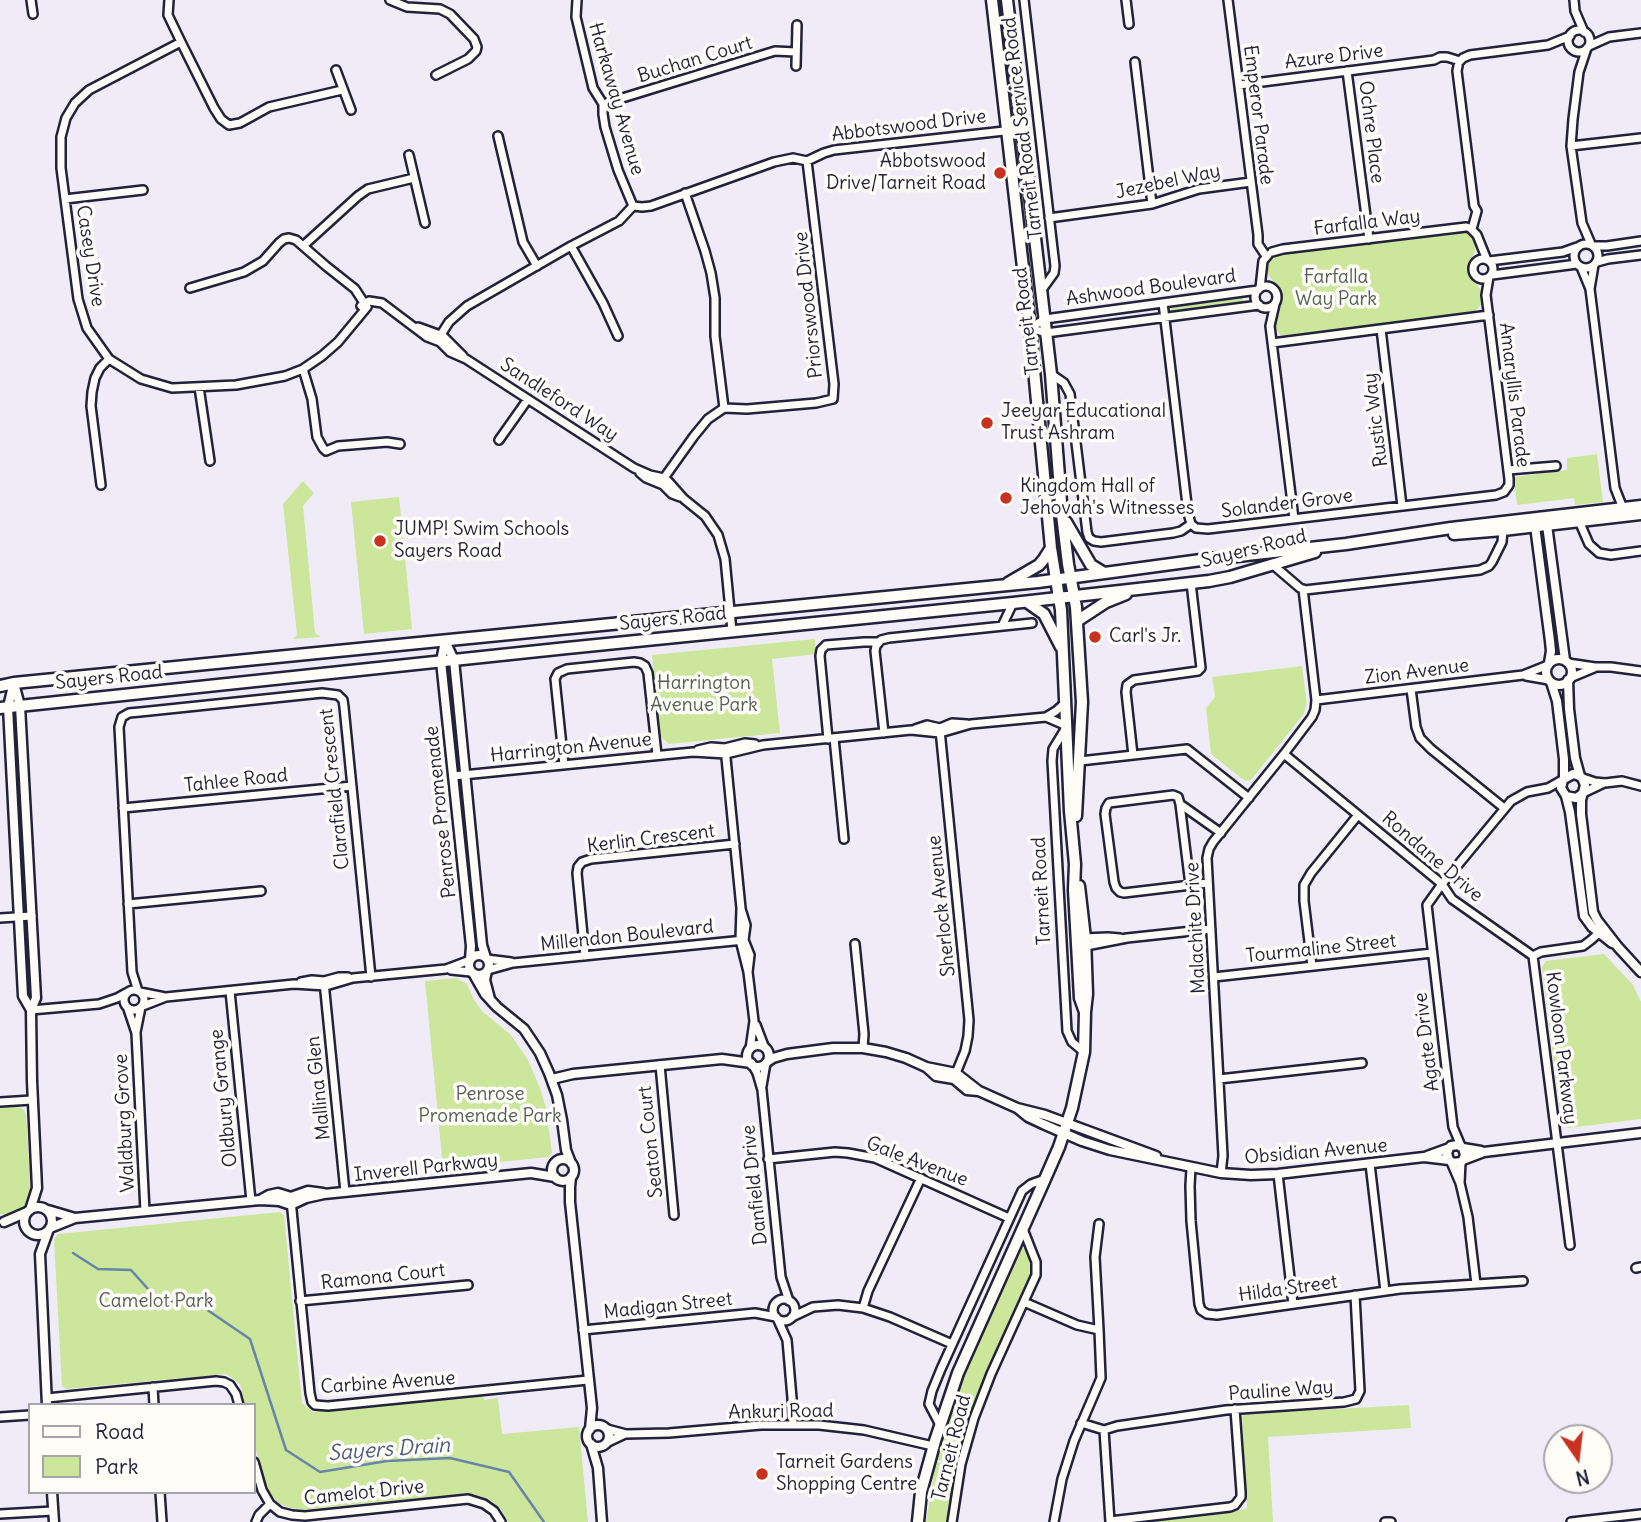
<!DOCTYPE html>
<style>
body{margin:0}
#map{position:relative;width:1641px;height:1522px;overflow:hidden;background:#f0ecf7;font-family:Delius,sans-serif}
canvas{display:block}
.legend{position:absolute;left:28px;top:1403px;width:228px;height:91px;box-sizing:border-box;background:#fdfcf7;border:2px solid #a5a5ac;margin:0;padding:9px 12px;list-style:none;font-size:21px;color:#22223b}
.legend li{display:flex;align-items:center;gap:14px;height:35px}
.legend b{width:35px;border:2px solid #a5a5ac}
.north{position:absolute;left:1543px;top:1424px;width:70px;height:70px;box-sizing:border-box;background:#fdfcf7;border:2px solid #a5a5ac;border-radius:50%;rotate:166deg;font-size:19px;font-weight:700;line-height:28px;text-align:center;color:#22223b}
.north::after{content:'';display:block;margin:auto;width:24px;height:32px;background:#c8321e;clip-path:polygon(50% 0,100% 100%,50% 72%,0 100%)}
</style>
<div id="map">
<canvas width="1641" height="1522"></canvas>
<ul class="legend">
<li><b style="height:9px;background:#fdfcf7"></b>Road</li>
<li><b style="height:19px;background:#cce69c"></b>Park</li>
</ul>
<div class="north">N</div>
</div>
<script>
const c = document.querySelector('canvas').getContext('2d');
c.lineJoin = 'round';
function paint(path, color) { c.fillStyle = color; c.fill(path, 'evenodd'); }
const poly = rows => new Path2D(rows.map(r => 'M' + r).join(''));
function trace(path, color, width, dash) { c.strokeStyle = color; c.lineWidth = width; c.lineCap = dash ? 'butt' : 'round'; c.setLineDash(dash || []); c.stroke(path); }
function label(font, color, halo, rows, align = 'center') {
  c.font = font + ' Delius,sans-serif'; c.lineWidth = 7; c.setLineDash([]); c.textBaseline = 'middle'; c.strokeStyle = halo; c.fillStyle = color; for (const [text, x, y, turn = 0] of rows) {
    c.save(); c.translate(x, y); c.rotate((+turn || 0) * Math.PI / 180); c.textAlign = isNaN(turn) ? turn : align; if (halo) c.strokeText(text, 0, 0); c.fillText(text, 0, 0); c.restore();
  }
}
const green = poly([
 [1460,231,1470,234,1475,243,1475,251,1469,264,1469,272,1480,289,1482,299,1481,305,1474,312,1290,336,1280,335,1276,329,1274,316,1281,297,1279,290,1268,274,1267,266,1271,258,1281,254],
 [1242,296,1244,304,1173,313,1170,310,1170,306,1174,305],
 [1597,454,1603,502,1575,505,1574,498,1517,505,1514,477,1567,470,1567,458],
 [303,481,314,493,303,506,315,633,321,637,293,639,297,635,283,504],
 [399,497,412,629,364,634,351,502],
 [815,639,816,654,772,659,780,733,669,744,660,736,652,655],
 [1302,666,1307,704,1303,715,1251,780,1245,781,1211,754,1206,708,1215,697,1212,677],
 [446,676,453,676,462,761,459,762,454,762],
 [465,792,479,945,474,945,458,793],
 [1604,954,1633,985,1641,1002,1641,1119,1568,1128,1561,1123,1542,967,1546,961],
 [456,978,467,984,474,1000,483,1012,510,1034,528,1060,540,1088,546,1108,552,1153,548,1157,443,1168,425,981],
 [0,1106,18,1106,24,1110,26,1114,31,1195,28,1204,24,1209,12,1215,4,1215,0,1214],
 [280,1212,284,1215,302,1403,313,1412,483,1395,484,1400,498,1398,502,1434,579,1427,588,1522,508,1522,500,1508,493,1502,486,1498,468,1493,300,1510,290,1508,278,1503,266,1489,254,1442,254,1405,245,1405,240,1384,226,1374,66,1389,62,1386,54,1239,58,1234],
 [1022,1248,1028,1250,1033,1265,1033,1275,958,1462,938,1460,936,1459,941,1440,960,1382,1020,1250],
 [1409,1405,1411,1428,1268,1437,1273,1522,1137,1522,1247,1509,1242,1417,1245,1414],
 [936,1462,958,1465,949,1522,926,1522]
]);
const stream = poly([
 [73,1253,98,1269,131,1270,157,1299,200,1305,250,1339,286,1450,320,1472,387,1461,450,1458,509,1472,544,1522]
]);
const minor = poly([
 [31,0,33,14],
 [169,0,168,15,181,42,214,108,221,119,229,125,240,123,269,107,342,90],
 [390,0,407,7,440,9,450,14,474,39,477,47,476,51,468,59,436,75],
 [577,0,576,17,593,88,603,104,603,114,605,127,618,170,633,206],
 [1024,0,1055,266,1054,273,1041,291],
 [1126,0,1129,24],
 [1228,0,1258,235,1258,244,1266,256],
 [1574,0,1575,11,1584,32],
 '1568 41a11 11 0 1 1 22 0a11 11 0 1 1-22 0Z',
 [181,42,89,90,75,103,66,118,61,137,61,168,78,299,87,328,109,359,141,379,172,388,236,385,285,376,303,369,322,356,338,342,367,307],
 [1589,46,1609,37,1641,33],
 [1587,48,1579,72,1573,119,1571,146,1582,223,1591,244],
 [1135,62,1152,204],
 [1459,62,1463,58,1470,55,1548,45,1570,36],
 [796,66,797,25],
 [1458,66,1457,71,1474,206,1477,211,1472,229],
 [336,70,351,110],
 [1347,71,1369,239],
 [1239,85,1434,60,1440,57,1447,57,1460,61],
 [603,104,775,51,796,52],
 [498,136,523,242,537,266],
 [1571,146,1641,138],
 [409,155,425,223],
 [685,193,705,251,711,273,715,298,715,336,724,408],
 [65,199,143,190],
 [1049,218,1152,204,1199,189,1251,182],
 [1470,228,1477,235,1487,260],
 '1574 256a12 12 0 1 1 24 0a12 12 0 1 1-24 0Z',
 [303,246,358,196,368,189,414,178],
 [571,246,603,303,618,336],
 [1594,246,1607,246,1641,241],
 [1272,252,1283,249,1466,227],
 '1473 269a10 10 0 1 1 20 0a10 10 0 1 1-20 0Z',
 [1489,261,1563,252,1577,247],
 [1597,262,1608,259,1641,255],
 [1594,265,1590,289,1615,488,1624,511],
 [1581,267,1590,289],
 [1492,275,1577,264],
 '1255 297a11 11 0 1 1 22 0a11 11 0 1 1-22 0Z',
 [190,288,244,272,263,261,279,243,284,239,289,238,296,240,326,266,355,289,366,306],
 [1260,288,1263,261,1268,255],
 [1163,303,1188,513,1191,524],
 [1275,304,1270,326,1294,519],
 [361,306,369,301,382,303,427,337,440,342,450,352,466,359,634,468,650,475,664,478,668,481,684,499,705,516,718,535,725,559,732,631],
 [418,327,443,336,463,356],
 [1030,328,1045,319,1258,290],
 [1030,328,1046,333,1259,305],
 [1381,329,1402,506],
 [440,342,442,333,449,322,467,306,571,246,619,221,633,206,642,207,651,206,774,162,793,158,807,161,824,153,834,150,1022,129],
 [1272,343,1489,315],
 [303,369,312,399,317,437,323,448,326,451,338,446,351,445,387,442,400,444],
 [1051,374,1064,383,1070,394,1087,532,1089,538,1094,541,1101,542,1173,533,1181,531,1191,524],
 [199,387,210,461],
 [499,440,528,399],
 [1508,470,1556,466],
 [640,473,646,478,663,485,672,494,680,497],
 [101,485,91,406,92,392,95,378,100,368,109,359],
 [663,485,664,478,694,436,708,419,724,408,747,409,816,403,833,399,834,384,807,161],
 [1579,521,1589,544,1599,553,1611,555,1641,551],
 [1191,524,1196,528,1208,529,1496,495,1504,492,1509,485,1509,479,1486,295,1489,277],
 [1272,564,1300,588,1305,590,1480,570,1489,566,1492,562,1502,542,1503,530],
 [1002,626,1013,603],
 [1568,663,1595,667,1611,667,1641,671],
 [1526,676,1549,680],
 [1570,678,1594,668],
 [1411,689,1416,727,1420,738,1431,749,1504,808],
 [1316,700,1523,675,1548,665],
 [1046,717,1067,726,1053,749,1052,761,1067,1031,1072,1042,1084,1052],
 [915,729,927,725,940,728,952,723,967,724],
 [940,730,969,1020,968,1036,965,1051,954,1078],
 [884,733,875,651,876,646,881,640,889,638,1032,623],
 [834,738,844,839],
 [828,739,820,656,821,650,826,645,864,642,878,642],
 [725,748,741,908,740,940,748,972,754,1021,750,1049],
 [698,750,711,747,725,748,745,743,755,744],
 [1284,754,1442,884,1452,899,1533,956,1541,952,1583,946,1591,940,1603,929],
 [1133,755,1126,692,1127,685,1134,680,1198,671,1201,668,1191,583],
 [1080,761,1187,749,1249,798],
 [564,765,555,679,558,673,567,669,634,662,640,663,645,666,648,673,657,755],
 [453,776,693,752,726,754,763,745,911,730,940,733,971,724,1046,717,1056,711,1066,702],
 [1580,777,1595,782,1605,783,1622,781,1641,786],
 [1583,793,1604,783],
 [1180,804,1190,885],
 [123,808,352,786],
 [1208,883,1124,893,1120,892,1116,888,1114,882,1105,814,1106,808,1109,803,1173,795,1178,797,1180,804,1221,833],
 [128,904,261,891],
 [741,909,746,925,744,940,750,955,748,972],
 [0,918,32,916],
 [1083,938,1108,937,1120,938],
 [855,944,864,1034,863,1048],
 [1081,947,1127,938,1211,929],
 [585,956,577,873,578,867,582,862,591,859,735,844],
 [1533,956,1570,1245],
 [487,959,511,962],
 [1312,966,1304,901,1304,885,1311,873,1358,815],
 [451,970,471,972],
 [488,970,513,963,744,940],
 [1214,977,1432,953],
 [301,982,312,980,324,981,339,977,348,977],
 [324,982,345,1192],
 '124 1000a10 10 0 1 1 20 0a10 10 0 1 1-20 0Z',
 [138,991,132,972,119,727,122,717,129,713,140,712,322,693,338,695,343,700,344,707,371,977],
 [230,991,251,1201],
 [140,992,165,997],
 [143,1006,166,997,294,984,326,986,353,978,446,969,470,960],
 [128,1009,136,1033,145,1211],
 [31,1010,99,1004,117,998,126,993],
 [756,1025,764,1046],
 [136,1032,141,1007],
 [752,1064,757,1073,762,1090,781,1277,789,1301],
 [660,1065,674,1215],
 [1219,1079,1362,1063],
 [762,1086,766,1063],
 [0,1102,32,1100],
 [1461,1146,1453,1127,1427,905,1442,884,1511,801,1527,792,1548,788,1564,779],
 [768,1159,835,1152,848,1153,875,1158,1009,1218],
 [1451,1162,1460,1183,1468,1217,1476,1284],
 [1370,1164,1385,1291],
 [1191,1168,1190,1186,1191,1221,1199,1304,1201,1310,1207,1314,1217,1315,1400,1289,1523,1281],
 [1221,1173,1223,1156,1207,858,1209,849,1213,842,1284,754,1312,717,1315,710,1316,700,1303,589],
 [1278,1174,1293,1304],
 [1460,1183,1461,1162,1463,1160],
 [291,1200,310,1393,312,1402,315,1405,328,1406,588,1380],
 [1636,1268,1641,1267],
 '773 1310a11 11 0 1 1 22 0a11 11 0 1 1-22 0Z',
 [300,1301,468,1285],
 [1024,1302,1077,1325,1099,1330,1101,1378,1074,1441,1062,1479,1054,1522],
 [863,1308,868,1291,921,1178],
 [792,1317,813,1307,838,1305,863,1308,890,1317,952,1344],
 [777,1318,787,1340,792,1398,793,1424],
 [583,1330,755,1313,776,1317],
 [1099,1330,1095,1257,1099,1224],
 [153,1387,154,1405],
 [47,1398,216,1381,224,1382,230,1385,236,1394,239,1405],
 [0,1417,30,1415],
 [1081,1423,1104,1430,1110,1522],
 [940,1425,929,1404,932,1391,941,1369,1022,1191,1031,1184,1045,1179],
 [607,1429,626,1434,669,1433,761,1425,819,1425,864,1430,933,1446],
 [1104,1430,1117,1426,1226,1410,1344,1402,1356,1399,1360,1391,1355,1295],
 [608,1442,625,1434],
 [254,1462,262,1490,270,1504,280,1512,292,1515,305,1516,468,1499,484,1504,494,1511,501,1522],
 [160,1492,162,1522],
 [0,1514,53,1511],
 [1110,1521,1230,1507,1235,1505,1241,1497,1241,1492,1235,1409],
 [256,1522,259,1515,270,1504],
 [952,1522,961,1464,974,1418,991,1374,1036,1275,1036,1262,1023,1229],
 [1385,1522,1391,1522],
 [1571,1522,1641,1514]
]);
const tertiary = poly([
 [445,641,454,660,482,945,486,958],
 [445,641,441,661,471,946,470,960],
 '1546 672a13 13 0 1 1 26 0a13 13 0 1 1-26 0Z',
 [1549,663,1551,651,1550,641,1535,526,1540,517,1547,525,1565,660],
 [1551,682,1557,701,1564,759,1564,779],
 [14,683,20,706,36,998,31,1010,32,1081,37,1188,30,1210],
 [13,686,8,707,23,996,31,1010],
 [1582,778,1585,785,1581,800,1581,814,1593,912,1597,920,1618,947,1641,972],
 [1564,779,1573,774,1580,776,1575,758,1569,709,1568,680],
 [1563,780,1561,788,1566,796,1576,798,1582,794],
 [1566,796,1570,812,1584,916,1592,927,1612,943],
 '469 965a10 10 0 1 1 20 0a10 10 0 1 1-20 0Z',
 [487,971,485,980,490,999],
 [473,973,485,994,497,1007,524,1029,540,1053,549,1073,557,1095,562,1120,566,1150,571,1163],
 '747 1056a11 11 0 1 1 22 0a11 11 0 1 1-22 0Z',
 [767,1062,773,1058,787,1054,833,1048,863,1048,886,1052,906,1058,926,1067,956,1073,979,1091,1017,1108,1045,1115,1156,1156],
 [926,1067,936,1076,954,1079,967,1090,978,1091],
 [552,1079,573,1074,722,1059,751,1063],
 [1017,1108,1028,1117,1043,1124,1082,1141,1110,1150,1221,1173,1251,1175,1278,1174,1424,1157,1449,1160,1453,1163,1461,1162],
 [1451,1146,1458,1145,1463,1148,1481,1151],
 [1463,1148,1465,1155,1463,1160,1484,1152,1641,1133],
 [1427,1156,1449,1148,1447,1153,1449,1160],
 '552 1170a11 11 0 1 1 22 0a11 11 0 1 1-22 0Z',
 [571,1177,570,1187,570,1202,592,1408,590,1429],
 [260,1200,269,1195,278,1193,291,1197,308,1191,323,1193],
 '24 1221a14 14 0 1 1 28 0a14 14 0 1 1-28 0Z',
 [48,1210,75,1218],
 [4,1222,27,1212],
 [50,1228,75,1218,260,1200,279,1201,291,1205,306,1198,324,1194,531,1173,555,1177],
 [47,1405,40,1254,49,1229],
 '587 1436a11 11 0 1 1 22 0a11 11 0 1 1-22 0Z',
 [591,1444,598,1468,602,1522],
 [52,1492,54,1522]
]);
const secondary = poly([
 [992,0,1030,328,1051,548,1061,610,1070,811,1075,864,1074,890,1080,998,1085,1012],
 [1007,0,1051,374,1062,515,1068,564,1076,607,1082,702,1076,816],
 [1066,522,1091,565,1104,573],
 [1454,534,1503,530,1641,514],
 [1008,583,1039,565,1044,559,1051,548],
 [1027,602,1044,614,1061,647],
 [1077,621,1106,602,1126,594],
 [0,686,14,683,307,654,1038,582,1201,560,1346,544,1451,528,1641,506],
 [0,708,567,648,1013,603,1209,581,1230,577,1315,552],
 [918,1522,921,1492,935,1441,958,1373,1045,1179,1059,1147,1072,1108,1084,1052,1085,1012,1087,994,1085,938,1079,886]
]);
const markers = [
 [1000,173,7,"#c8321e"],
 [987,423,7,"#c8321e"],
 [1006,498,7,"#c8321e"],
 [380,541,7,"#c8321e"],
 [1095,637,7,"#c8321e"],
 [762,1474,7,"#c8321e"]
];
const streetNames = [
 ["Azure Drive",1334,57,-7],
 ["Buchan Court",695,60,-17],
 ["Harkaway Avenue",616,99,74],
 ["Emperor Parade",1258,115,83],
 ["Abbotswood Drive",909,126,-7],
 ["Tarneit Road Service Road",1023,128,-97],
 ["Ochre Place",1371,132,83],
 ["Jezebel Way",1168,182,-12],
 ["Farfalla Way",1367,223,-7],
 ["Casey Drive",90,256,81],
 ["Ashwood Boulevard",1151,288,-8],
 ["Priorswood Drive",809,305,-96],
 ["Tarneit Road",1027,321,-97],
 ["Amaryllis Parade",1514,395,83],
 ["Sandleford Way",559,400,33],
 ["Rustic Way",1376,420,-97],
 ["Solander Grove",1287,504,-7],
 ["Sayers Road",1254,549,-14],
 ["Sayers Road",673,619,-6],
 ["Zion Avenue",1417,672,-7],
 ["Sayers Road",109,678,-6],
 ["Harrington Avenue",571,748,-6],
 ["Tahlee Road",236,781,-6],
 ["Clarafield Crescent",335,789,-96],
 ["Penrose Promenade",441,812,-96],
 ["Kerlin Crescent",651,839,-7],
 ["Rondane Drive",1432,857,41],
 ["Tarneit Road",1042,891,-93],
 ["Sherlock Avenue",942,906,-96],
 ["Malachite Drive",1196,928,-93],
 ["Millendon Boulevard",627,936,-6],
 ["Tourmaline Street",1321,949,-6],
 ["Agate Drive",1427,1042,-97],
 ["Kowloon Parkway",1561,1048,83],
 ["Mallina Glen",319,1088,-96],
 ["Oldbury Grange",224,1098,-96],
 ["Waldburg Grove",125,1123,-93],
 ["Seaton Court",651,1142,-96],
 ["Obsidian Avenue",1316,1152,-5],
 ["Gale Avenue",917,1162,21],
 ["Inverell Parkway",426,1168,-6],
 ["Danfield Drive",755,1185,-96],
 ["Ramona Court",383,1277,-6],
 ["Hilda Street",1288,1289,-8],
 ["Madigan Street",668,1306,-6],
 ["Carbine Avenue",388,1383,-4],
 ["Pauline Way",1281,1391,-4],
 ["Ankuri Road",781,1412,-1],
 ["Tarneit Road",952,1448,-76],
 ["Camelot Drive",364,1493,-6]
];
const poiNames = [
 ["Abbotswood",986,162,"right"],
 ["Drive/Tarneit Road",986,184,"right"],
 ["Jeeyar Educational",1001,412],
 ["Trust Ashram",1001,434],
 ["Kingdom Hall of",1020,487],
 ["Jehovah's Witnesses",1020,509],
 ["JUMP! Swim Schools",394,530],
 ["Sayers Road",394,552],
 ["Carl's Jr.",1109,637],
 ["Tarneit Gardens",776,1463],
 ["Shopping Centre",776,1485]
];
const parkNames = [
 ["Farfalla",1336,278],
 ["Way Park",1336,300],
 ["Harrington",704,684],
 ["Avenue Park",704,706],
 ["Penrose",490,1095],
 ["Promenade Park",490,1117],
 ["Camelot Park",156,1302]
];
const waterNames = [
 ["Sayers Drain",389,1450,-4]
];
paint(green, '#cce69c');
trace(stream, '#6785a8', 2.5);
trace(minor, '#22223b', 12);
trace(tertiary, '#22223b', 13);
trace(secondary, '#22223b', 15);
trace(minor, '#fdfcf7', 7);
trace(tertiary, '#fdfcf7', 8);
trace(secondary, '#fdfcf7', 10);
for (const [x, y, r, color] of markers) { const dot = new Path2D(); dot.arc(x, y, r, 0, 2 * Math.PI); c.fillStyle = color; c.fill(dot); trace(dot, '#fdfcf7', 2.5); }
label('19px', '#22223b', '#fdfcf7', streetNames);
label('19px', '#22223b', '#fdfcf7', poiNames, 'left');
label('19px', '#555d58', '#fdfcf7', parkNames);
label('italic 21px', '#4a5c7b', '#fdfcf7', waterNames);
</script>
